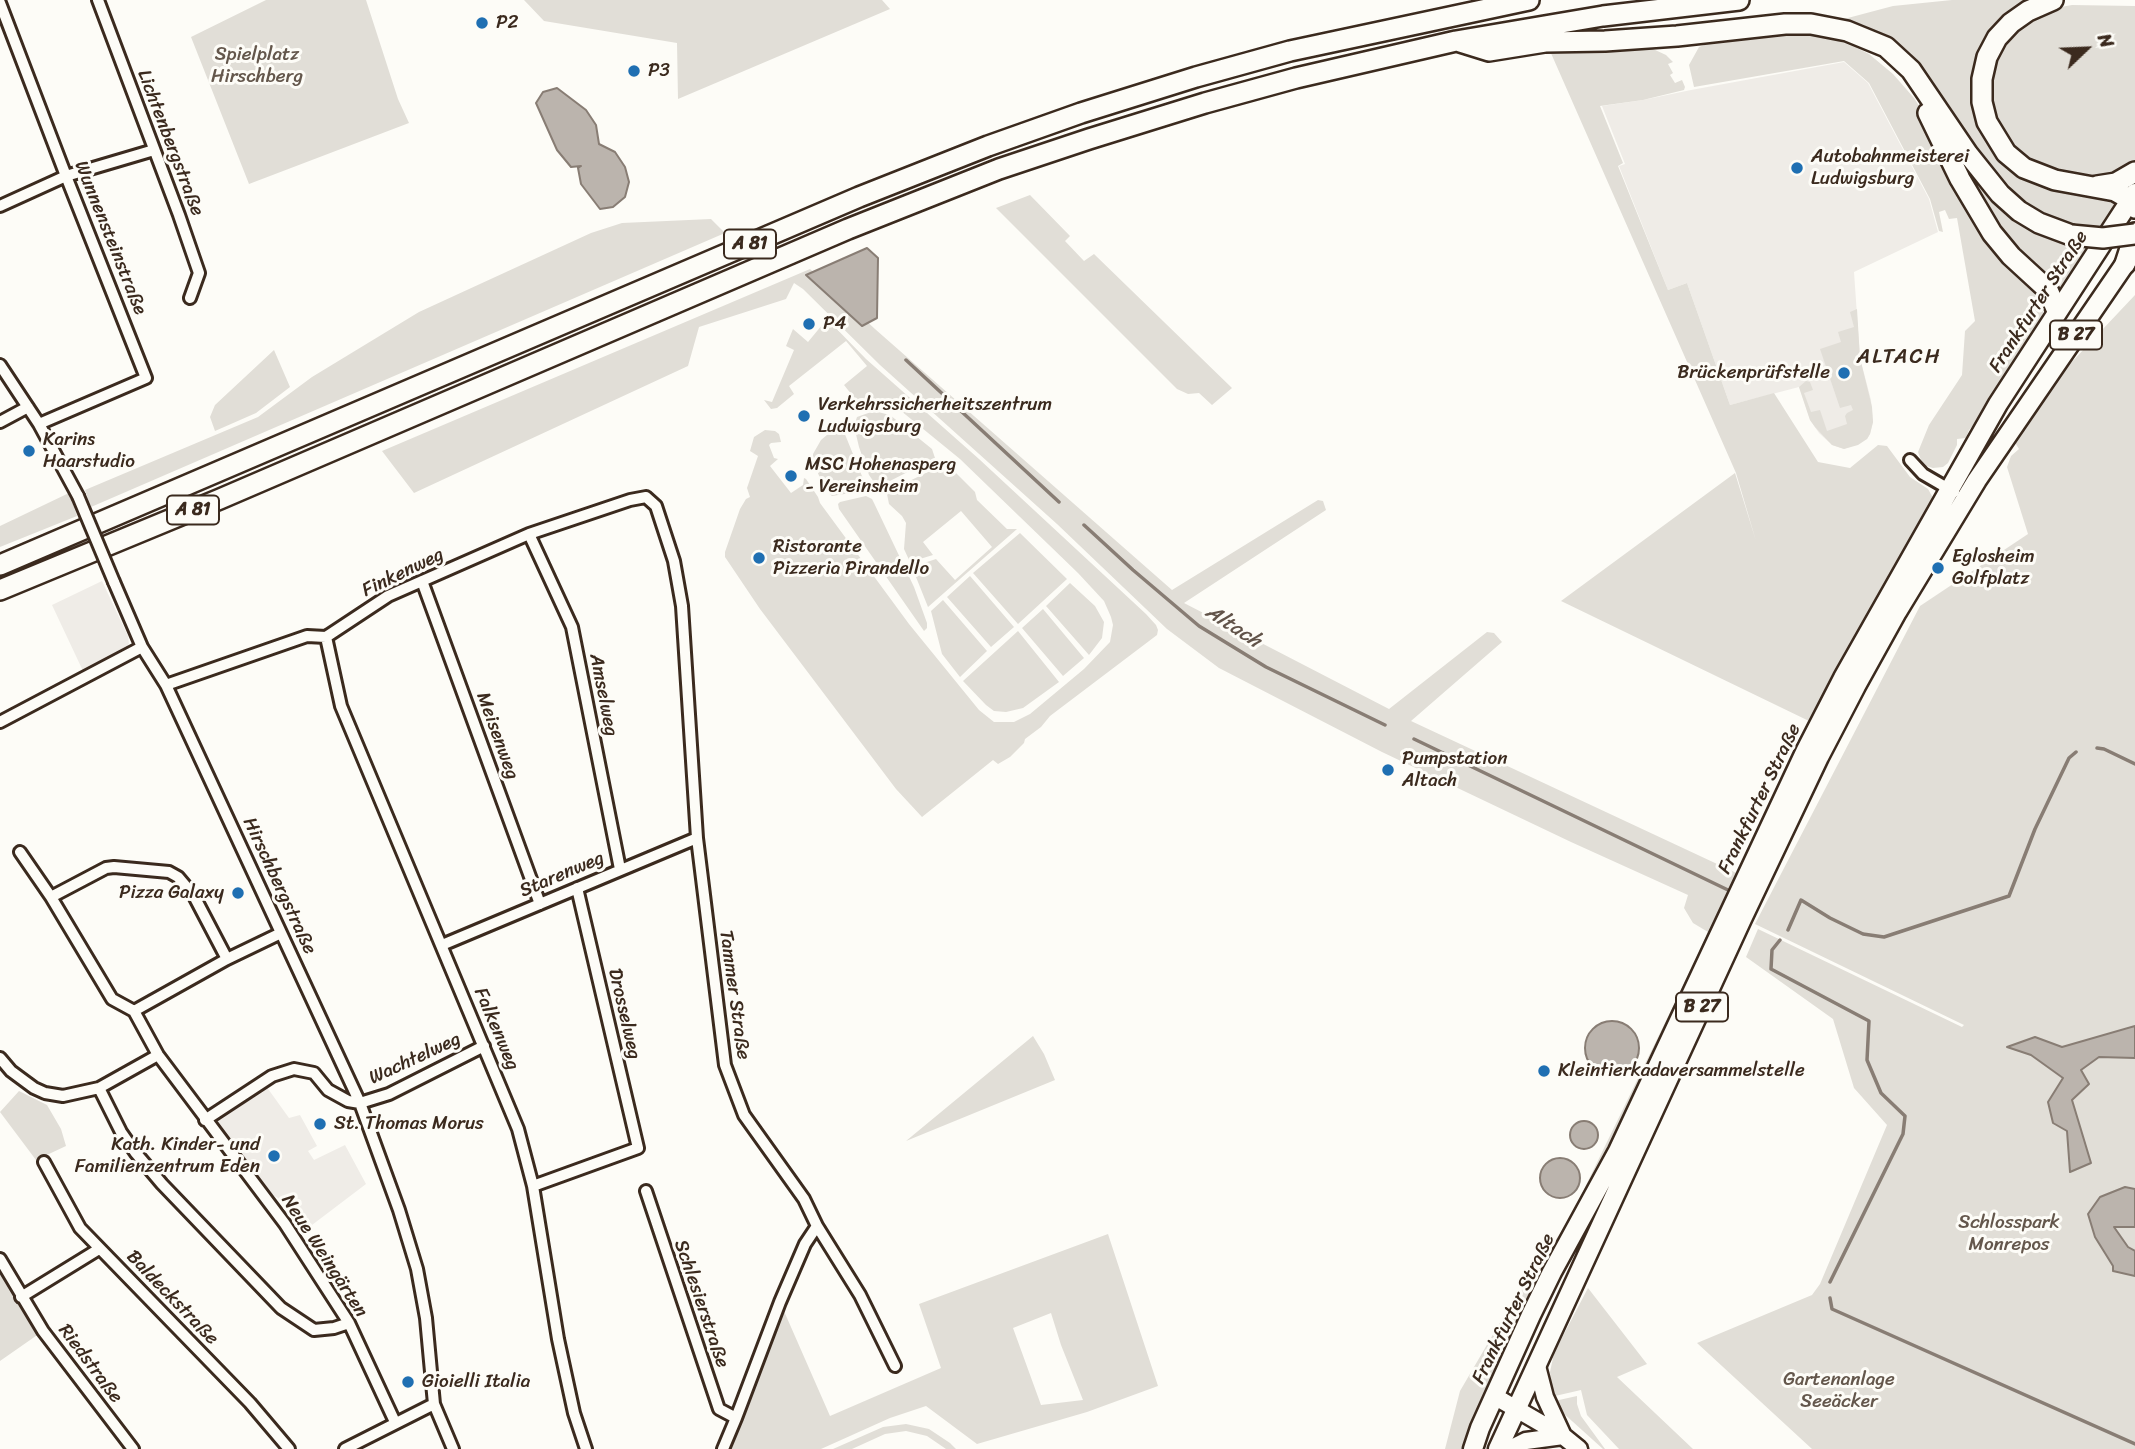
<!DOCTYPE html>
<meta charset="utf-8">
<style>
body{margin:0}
#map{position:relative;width:2135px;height:1449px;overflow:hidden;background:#fdfcf7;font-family:Sriracha,sans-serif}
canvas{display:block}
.north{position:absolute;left:2051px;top:14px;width:70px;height:70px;-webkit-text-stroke:5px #fdfcf7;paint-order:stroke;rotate:67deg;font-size:19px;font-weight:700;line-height:28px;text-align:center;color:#3b2a1e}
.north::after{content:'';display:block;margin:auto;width:24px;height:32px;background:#3b2a1e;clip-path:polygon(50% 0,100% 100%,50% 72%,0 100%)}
</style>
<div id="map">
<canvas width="2135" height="1449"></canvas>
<div class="north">N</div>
</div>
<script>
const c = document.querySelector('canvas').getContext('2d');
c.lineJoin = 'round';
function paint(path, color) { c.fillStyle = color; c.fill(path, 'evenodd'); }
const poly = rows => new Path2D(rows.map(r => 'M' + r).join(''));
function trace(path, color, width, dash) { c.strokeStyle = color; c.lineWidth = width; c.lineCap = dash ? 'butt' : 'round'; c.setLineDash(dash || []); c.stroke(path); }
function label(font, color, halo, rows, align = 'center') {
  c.font = font + ' Sriracha,sans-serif'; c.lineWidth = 6; c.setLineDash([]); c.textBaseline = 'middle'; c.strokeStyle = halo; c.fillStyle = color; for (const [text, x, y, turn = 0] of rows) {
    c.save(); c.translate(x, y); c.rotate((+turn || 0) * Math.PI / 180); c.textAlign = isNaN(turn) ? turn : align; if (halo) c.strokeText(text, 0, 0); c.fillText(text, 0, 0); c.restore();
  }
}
const built = poly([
 [1844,62,1868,83,1929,199,1938,232,1854,272,1860,358,1871,400,1873,422,1870,434,1867,439,1844,449,1832,445,1819,433,1810,420,1799,387,1730,405,1687,283,1668,290,1619,166,1625,164,1602,106,1643,100,1691,90],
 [102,581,128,636,129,644,124,650,83,671,52,605],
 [266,1086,289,1118,300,1115,317,1146,308,1151,314,1160,345,1145,366,1184,312,1225,301,1211,262,1189,213,1123]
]);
const green = poly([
 [266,0,366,0,398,99,409,123,249,184,191,37],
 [524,0,882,0,890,9,678,99,677,43,544,21],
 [1952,0,2028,0,1989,39,1994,147,2118,203,2119,205,2105,228,2077,227,2043,216,2017,199,1993,174,1912,58,1882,35,1864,25,1844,19,1893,6],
 [2072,5,2135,6,2135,165,2109,178,2067,176,2022,159,2000,133,1988,95,1997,51,2021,24,2050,9],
 [1790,34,1824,36,1855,47,1869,54,1893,74,1914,98,2040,293,2045,306,2039,327,1984,414,1969,430,1966,438,1957,439,1957,445,1948,463,1943,467,1933,468,1926,466,1921,460,1918,452,1929,425,1962,375,1965,331,1975,321,1957,218,1949,219,1945,210,1939,212,1943,232,1939,231,1930,199,1869,83,1844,61,1694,87,1689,65,1699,47,1716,41],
 [1653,49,1666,55,1673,62,1668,64,1673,73,1670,75,1675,83,1682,80,1685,87,1684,90,1643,100,1600,106,1623,163,1618,166,1668,290,1687,283,1730,405,1774,393,1818,462,1850,468,1878,445,1887,446,1910,477,1928,489,1932,496,1931,504,1809,721,1561,601,1735,473,1756,541,1736,473,1550,51],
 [1954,145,1962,160,1985,191,2006,212,2019,222,2043,235,2066,243,2066,244,2086,247,2083,252,2088,255,2080,260,2072,271,2072,279,2065,288,2057,292,2013,248,1987,214],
 [1030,195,1070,236,1065,241,1084,261,1094,254,1232,388,1212,405,1199,393,1188,394,1177,389,996,208],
 [711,219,725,233,91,507,85,490,258,417,312,377,419,312,591,233,622,223],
 [810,269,875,329,1172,590,1318,500,1323,501,1326,510,1184,603,1389,709,1487,632,1494,633,1502,642,1411,721,1745,877,1473,1449,1445,1449,1460,1391,1509,1307,1539,1266,1571,1216,1695,961,1708,932,1693,923,1684,908,1688,895,1571,842,1382,752,1219,668,1167,629,1057,524,880,365,803,289,794,283,786,299,699,327,688,366,414,493,382,451],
 [2135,295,2135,1449,1812,1449,1697,1343,1812,1295,1820,1284,1887,1125,1854,1088,1833,1019,1746,957,1758,929,1962,1027,1964,1025,1755,924,1920,606,2028,534,2007,467,2011,456,2019,449,2014,441,2069,365],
 [1857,309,1860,358,1872,407,1873,422,1870,434,1867,439,1858,445,1844,449,1832,445,1815,427,1810,420,1799,387,1806,381,1810,382,1813,390,1804,393,1811,412,1820,410,1827,431,1847,424,1845,416,1847,413,1853,410,1851,405,1840,408,1820,349,1841,342,1838,332,1854,327,1850,312],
 [827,319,866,359,979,459,1146,614,1156,625,1158,630,1157,635,1050,716,1041,727,1025,739,1024,743,1010,757,998,764,993,760,922,817,896,789,760,609,725,557,725,552,740,509,746,499,750,497,747,488,758,456,750,451,754,437,765,430,775,431,779,434,781,442,771,443,769,445,774,458,778,459,770,466,791,493,803,485,804,478,806,479,818,497,820,503,909,624,979,710,994,722,1014,722,1030,714,1084,669,1110,642,1113,625,1111,617,1104,601,1078,573,960,459,895,406,872,399,856,400,844,385,867,366,846,341,789,386,794,394,777,408,771,409,764,400,772,402,794,350,786,346,793,329,808,342],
 [274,350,290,387,256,413,215,431,210,417,215,405],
 [874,411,890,415,932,449,935,458,886,483,876,485,869,475,859,447,854,426,857,417],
 [834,429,842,430,844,432,864,481,865,487,863,491,832,496,827,492,822,483,813,461,813,454,821,440],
 [940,466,951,468,975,492,977,500,1007,529,1017,529,928,607,912,567,936,559,955,580,992,547,961,511,923,542,933,555,910,562,904,549,906,523,902,516,889,504,887,494,889,491],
 [69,493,77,516,0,547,0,526],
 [866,496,872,499,874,503,914,587,927,623,927,628,924,631,839,509,838,504,840,502],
 [1020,533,1067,579,1018,624,973,573],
 [970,576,1014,627,991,647,947,597],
 [1070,583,1095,606,1104,622,1102,638,1089,655,1046,606],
 [943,600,987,651,960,677,942,654,931,611],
 [1043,609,1084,658,1063,676,1022,628],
 [1018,631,1059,682,1023,708,1006,712,994,711,986,705,963,681],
 [1033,1036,1044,1054,1055,1080,906,1141],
 [19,1091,47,1105,61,1129,66,1146,36,1160,0,1112],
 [1108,1234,1158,1386,1087,1412,977,1444,926,1406,890,1418,821,1449,723,1449,780,1302,830,1416,941,1368,919,1304],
 [1051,1313,1061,1345,1083,1400,1041,1405,1013,1328],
 [0,1259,43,1331,0,1361],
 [1588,1288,1647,1364,1617,1377,1693,1449,1619,1449,1587,1415,1581,1390,1555,1396,1552,1391,1550,1372,1554,1353],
 [1577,1396,1577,1404,1581,1416,1605,1449,1603,1449,1552,1403,1559,1400],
 [906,1424,929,1429,950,1443,956,1449,946,1449,927,1436,906,1431,885,1434,852,1449,833,1449,883,1427]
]);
const water = poly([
 [557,88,586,110,596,125,599,144,615,152,625,167,629,182,625,197,613,207,600,209,581,184,578,168,581,166,571,167,557,150,536,103,543,92,557,88],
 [867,248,878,258,877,318,862,326,806,275,867,248],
 '1585 1048a27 27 0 1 1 54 0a27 27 0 1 1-54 0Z',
 [2135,1026,2135,1058,2099,1057,2081,1070,2089,1084,2072,1100,2091,1163,2070,1172,2067,1131,2053,1123,2048,1102,2063,1078,2031,1055,2007,1047,2035,1037,2062,1047,2135,1026],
 '1570 1135a14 14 0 1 1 28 0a14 14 0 1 1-28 0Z',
 '1540 1178a20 20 0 1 1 40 0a20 20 0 1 1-40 0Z',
 [2125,1187,2135,1189,2135,1227,2114,1227,2128,1247,2135,1251,2135,1276,2113,1271,2113,1266,2095,1237,2088,1214,2100,1197,2125,1187]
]);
const stream = poly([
 [906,360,1059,502],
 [1084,525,1133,570,1199,626,1266,667,1385,725],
 [1414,739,1728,890],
 [2097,748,2104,749,2135,764],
 [1788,930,1801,900,1830,918,1863,934,1884,937,2009,896,2035,829,2069,758,2076,752],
 [1780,940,1772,950,1771,969,1869,1021,1867,1060,1881,1093,1905,1116,1903,1134,1830,1282],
 [1830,1298,1832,1309,2135,1444]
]);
const street = poly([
 [98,0,179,215,199,273,190,298],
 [0,3,66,176,146,378,39,424],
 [0,206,66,176,154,150],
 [0,365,39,424,78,496],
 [0,422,28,407],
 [1910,460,1923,474,1954,492],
 [529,534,572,627,620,869],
 [422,581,540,904],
 [114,582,142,647,166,685,360,1103,399,1210,417,1269,426,1318,434,1404,453,1449],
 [326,637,341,706,518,1129,533,1186,558,1339,574,1413,586,1449],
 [166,685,307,636,326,637,388,596,529,534,630,500,646,497,656,506,674,561,682,606,697,838,725,1065,744,1115,804,1199,817,1226,860,1295,895,1366],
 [0,722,142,647],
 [20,852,51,897,112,999,134,1011,158,1055,285,1224,349,1323,395,1422],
 [51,897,106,868,114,867,169,872,178,877,194,896,227,959],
 [442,945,697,838],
 [134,1011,227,959,281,933],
 [0,1058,11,1071,34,1088,45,1093,63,1096,99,1088,158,1055],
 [99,1088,121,1132,135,1152,162,1184,281,1308,314,1330,334,1328,349,1323],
 [360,1103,389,1094,484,1046],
 [205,1120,272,1076,294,1069,314,1073,328,1090,348,1101,360,1103],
 [44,1162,80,1228,250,1403,289,1449],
 [533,1186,638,1148,577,888],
 [646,1191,719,1409,736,1418],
 [0,1259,43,1331,133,1449],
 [21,1297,99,1249],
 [345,1449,434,1404],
 [723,1449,736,1418,780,1302,805,1244,817,1226]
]);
const secondary = poly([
 [1537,1366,1545,1397,1563,1436],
 [1494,1396,1563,1436,1579,1449],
 [1510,1449,1526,1441,1563,1436]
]);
const primary = poly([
 [1473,1449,1480,1428,1531,1315,1552,1272,1618,1151,1806,750,1843,678,1998,404,2135,193],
 [1498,1449,1742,919,1819,757,1856,686,1897,612,1977,480,2133,252]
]);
const highway = poly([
 [2053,0,2028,11,2011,23,1997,38,1987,57,1982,79,1982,102,1987,122,2006,153,2024,168,2055,180,2115,191,2131,200,2135,208],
 [1460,42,1489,51,1545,42,1605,41,1677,36,1785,24,1811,24,1847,31,1886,47,1911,70,1968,154,2000,194,2019,211,2039,223,2071,235],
 [1928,113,1960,179,1992,233,2011,256,2048,290,2057,311],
 [2097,186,2116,183,2135,172],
 [2125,264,2135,233],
 [0,565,859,197,988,146,1081,113,1196,77,1290,51,1529,0],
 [0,590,220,499,848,229,999,169,1089,139,1205,103,1296,78,1456,41,1603,16,1739,0]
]);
const streetBridge = poly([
 [78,496,114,582]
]);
const highwayBridge = poly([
 [2071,235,2103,238,2135,234]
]);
const markers = [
 [482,23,7,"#1f6fb2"],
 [634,71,7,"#1f6fb2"],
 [1797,168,7,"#1f6fb2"],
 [809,324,7,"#1f6fb2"],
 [1844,373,7,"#1f6fb2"],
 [804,416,7,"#1f6fb2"],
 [29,451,7,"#1f6fb2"],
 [791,476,7,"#1f6fb2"],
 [759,558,7,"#1f6fb2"],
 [1938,568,7,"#1f6fb2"],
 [1388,770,7,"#1f6fb2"],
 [238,893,7,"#1f6fb2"],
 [1544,1071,7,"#1f6fb2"],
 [320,1124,7,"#1f6fb2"],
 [274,1156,7,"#1f6fb2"],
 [408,1382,7,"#1f6fb2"]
];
const shields = [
 [750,244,52],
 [2076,335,52],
 [193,510,52],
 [1702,1007,52]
];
const shieldNames = [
 ["A 81",750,244],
 ["B 27",2076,335],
 ["A 81",193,510],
 ["B 27",1702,1007]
];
const poiNames = [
 ["P2",496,23],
 ["P3",648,71],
 ["Autobahnmeisterei",1811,157],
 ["Ludwigsburg",1811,179],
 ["P4",823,324],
 ["Brückenprüfstelle",1830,373,"right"],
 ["Verkehrssicherheitszentrum",818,405],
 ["Ludwigsburg",818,427],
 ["Karins",43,440],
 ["Haarstudio",43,462],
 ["MSC Hohenasperg",805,465],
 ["- Vereinsheim",805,487],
 ["Ristorante",773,547],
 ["Pizzeria Pirandello",773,569],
 ["Eglosheim",1952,557],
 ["Golfplatz",1952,579],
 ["Pumpstation",1402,759],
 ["Altach",1402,781],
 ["Pizza Galaxy",224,893,"right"],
 ["Kleintierkadaversammelstelle",1558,1071],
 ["St. Thomas Morus",334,1124],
 ["Kath. Kinder- und",260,1145,"right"],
 ["Familienzentrum Eden",260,1167,"right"],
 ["Gioielli Italia",422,1382]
];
const parkNames = [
 ["Spielplatz",257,55],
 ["Hirschberg",257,77],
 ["Schlosspark",2009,1223],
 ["Monrepos",2009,1245],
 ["Gartenanlage",1839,1380],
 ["Seeäcker",1839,1402]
];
const streetNames = [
 ["Lichtenbergstraße",170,143,69],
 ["Wunnensteinstraße",110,238,68],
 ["Frankfurter Straße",2039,302,-57],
 ["Finkenweg",403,573,-26],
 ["Amselweg",603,695,79],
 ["Meisenweg",497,736,70],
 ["Frankfurter Straße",1760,799,-64],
 ["Starenweg",562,875,-23],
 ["Hirschbergstraße",279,886,65],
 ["Tammer Straße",734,995,82],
 ["Drosselweg",624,1014,77],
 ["Falkenweg",496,1029,67],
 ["Wachtelweg",415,1059,-25],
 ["Neue Weingärten",324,1256,57],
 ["Baldeckstraße",172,1298,46],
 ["Schlesierstraße",701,1304,71],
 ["Frankfurter Straße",1514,1309,-64],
 ["Riedstraße",90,1364,53]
];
const neighbourhoodNames = [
 ["ALTACH",1899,358]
];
const waterNames = [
 ["Altach",1233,627,33]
];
paint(built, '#efece7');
paint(green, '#e1ded7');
paint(water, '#bbb4ad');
trace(water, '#887d74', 2);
trace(stream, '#887d74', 3.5);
trace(street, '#3b2a1e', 16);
trace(secondary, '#3b2a1e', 21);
trace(primary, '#3b2a1e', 23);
trace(highway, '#3b2a1e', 24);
trace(street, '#fdfcf7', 10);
trace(secondary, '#fdfcf7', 16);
trace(primary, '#fdfcf7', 18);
trace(highway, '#fdfcf7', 19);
trace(streetBridge, '#3b2a1e', 16, []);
trace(highwayBridge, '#3b2a1e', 24, []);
trace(streetBridge, '#fdfcf7', 10);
trace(highwayBridge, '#fdfcf7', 19);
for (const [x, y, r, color] of markers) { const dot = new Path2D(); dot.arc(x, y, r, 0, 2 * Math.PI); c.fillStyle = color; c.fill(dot); trace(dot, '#fdfcf7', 2.5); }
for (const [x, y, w] of shields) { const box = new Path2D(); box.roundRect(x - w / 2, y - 14.5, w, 29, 5); c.fillStyle = '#fdfcf7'; c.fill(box); trace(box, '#3b2a1e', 2); }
label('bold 18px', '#3b2a1e', null, shieldNames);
label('19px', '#3b2a1e', '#fdfcf7', poiNames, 'left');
label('19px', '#64574c', '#fdfcf7', parkNames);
label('19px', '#3b2a1e', '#fdfcf7', streetNames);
c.letterSpacing = '2px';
label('21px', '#3b2a1e', '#fdfcf7', neighbourhoodNames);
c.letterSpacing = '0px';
label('italic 21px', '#615349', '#fdfcf7', waterNames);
</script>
